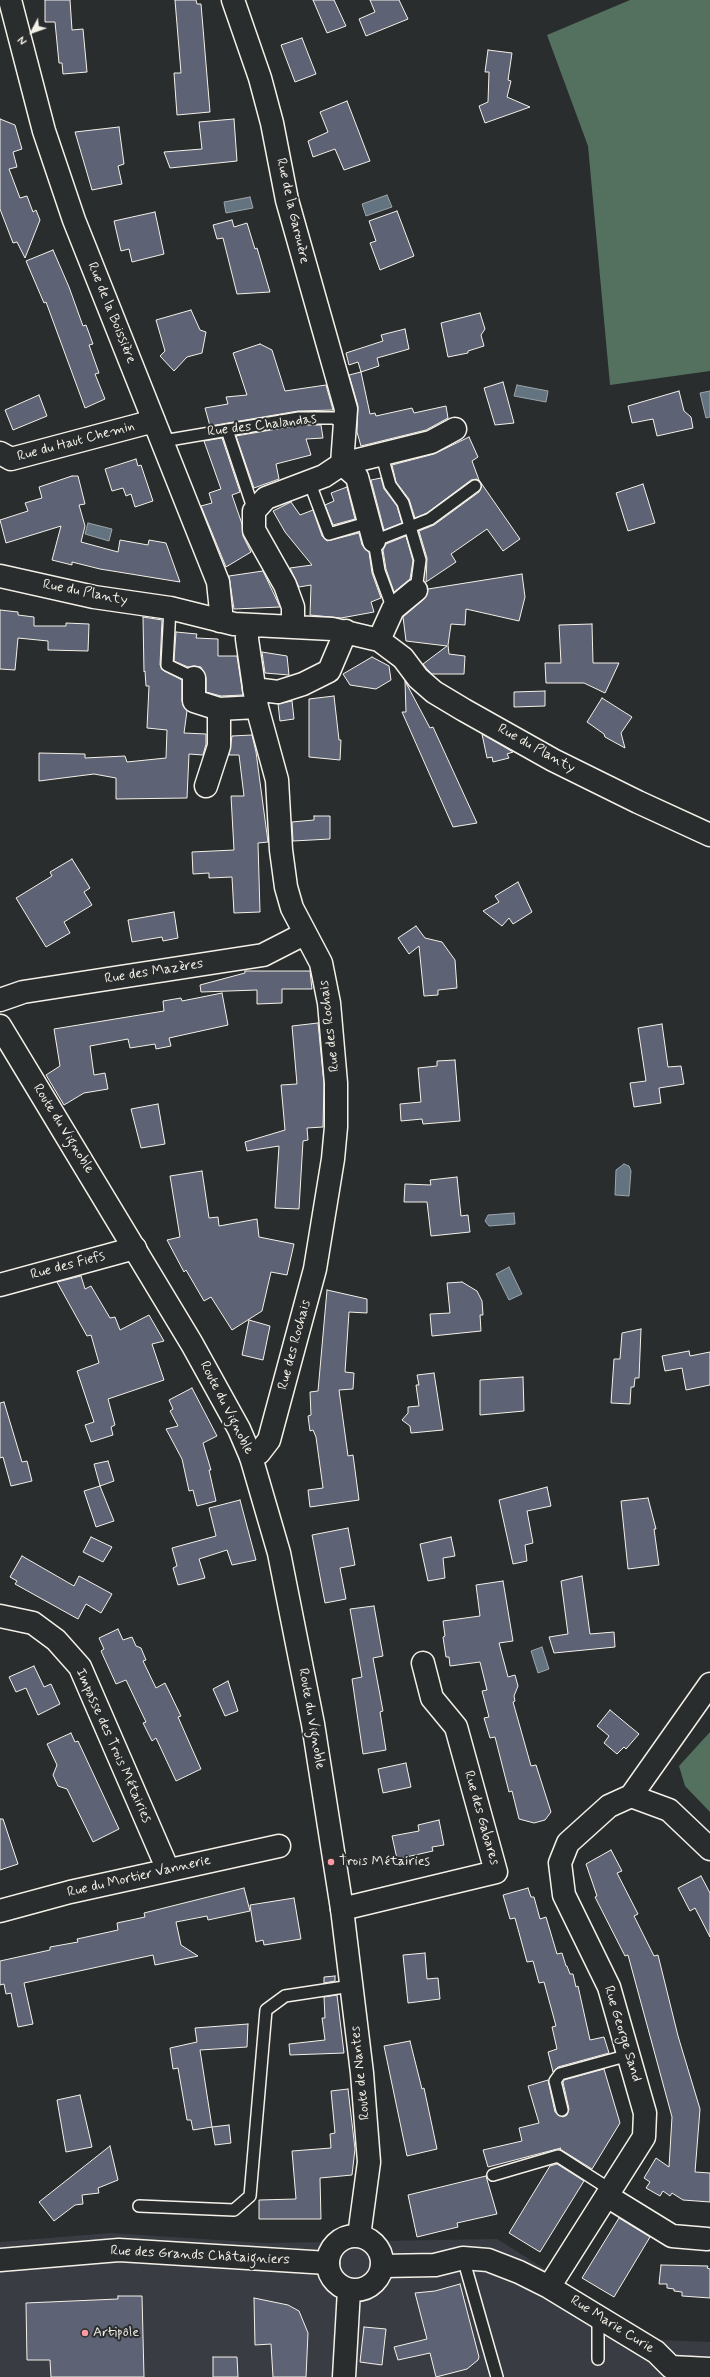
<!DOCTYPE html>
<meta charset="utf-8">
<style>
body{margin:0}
#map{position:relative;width:710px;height:2377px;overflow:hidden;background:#2a2d2e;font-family:Mynerve,sans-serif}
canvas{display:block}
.north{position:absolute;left:12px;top:12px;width:40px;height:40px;-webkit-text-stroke:3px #2a2d2e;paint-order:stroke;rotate:229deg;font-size:11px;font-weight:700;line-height:16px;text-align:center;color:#f4f1e8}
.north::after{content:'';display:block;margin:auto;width:14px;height:18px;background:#f4f1e8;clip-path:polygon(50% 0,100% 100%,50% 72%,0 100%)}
</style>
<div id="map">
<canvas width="710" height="2377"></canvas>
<div class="north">N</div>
</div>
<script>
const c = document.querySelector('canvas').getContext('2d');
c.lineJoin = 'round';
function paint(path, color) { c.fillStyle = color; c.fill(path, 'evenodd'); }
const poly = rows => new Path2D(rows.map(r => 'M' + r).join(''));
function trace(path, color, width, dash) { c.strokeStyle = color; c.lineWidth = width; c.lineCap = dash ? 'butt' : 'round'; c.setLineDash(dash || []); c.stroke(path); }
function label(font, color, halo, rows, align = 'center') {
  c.font = font + ' Mynerve,sans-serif'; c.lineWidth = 4; c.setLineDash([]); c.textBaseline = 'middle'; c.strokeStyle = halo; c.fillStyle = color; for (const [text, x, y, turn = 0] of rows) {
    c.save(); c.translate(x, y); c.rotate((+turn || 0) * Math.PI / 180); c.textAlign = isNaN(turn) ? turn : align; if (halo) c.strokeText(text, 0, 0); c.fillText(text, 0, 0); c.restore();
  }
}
const built = poly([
 [110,2233,264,2243,497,2239,658,2340,710,2342,710,2377,0,2377,0,2242]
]);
const green = poly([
 [630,0,710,0,710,371,610,385,588,146,547,35],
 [710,1732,710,1812,685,1786,679,1766]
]);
const water = poly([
 [387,195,392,207,366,216,362,204,387,195],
 [250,197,253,208,226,213,224,202,250,197],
 [517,385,548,391,546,402,514,396,517,385],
 [710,391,710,417,706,418,700,393,710,391],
 [88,523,112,529,109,541,85,534,88,523],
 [624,1164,629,1166,631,1171,629,1196,615,1195,616,1170,624,1164],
 [514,1213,515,1224,489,1226,485,1221,488,1215,514,1213],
 [509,1267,522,1294,509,1300,496,1274,509,1267],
 [542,1647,549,1669,538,1673,531,1651,542,1647]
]);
const building = poly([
 [45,0,70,0,72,30,83,29,87,72,63,74,62,63,59,63,55,22,45,22,45,0],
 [175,0,196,0,197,4,201,4,210,112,177,115,174,73,181,73,175,0],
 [313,0,334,0,346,26,327,33,313,0],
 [370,0,399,0,408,19,366,36,359,19,375,12,370,0],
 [302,38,316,74,295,82,281,45,302,38],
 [488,50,512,53,508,80,511,81,507,97,530,107,485,123,479,106,488,102,489,72,485,72,488,50],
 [347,101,370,161,344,170,335,149,313,157,308,141,328,132,320,112,347,101],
 [0,119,15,125,22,149,13,152,17,167,9,169,20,198,27,196,33,212,36,210,40,220,25,258,17,242,13,243,0,209,0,119],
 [234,119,237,161,170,168,164,152,202,149,199,122,234,119],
 [119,127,124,164,118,166,122,184,92,190,75,132,119,127],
 [397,211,414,256,380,270,370,243,376,241,369,221,397,211],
 [155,212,164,254,132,262,129,249,121,251,114,221,155,212],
 [232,220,234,227,247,223,255,249,257,248,270,292,237,294,223,238,217,239,213,225,232,220],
 [53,250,69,287,83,326,86,325,93,344,89,345,99,373,95,374,105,399,85,408,46,302,44,303,26,261,53,250],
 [191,310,200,330,206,332,202,353,187,357,174,371,160,356,165,351,156,320,191,310],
 [480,313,485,329,481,335,484,346,468,351,468,353,448,357,441,323,480,313],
 [405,329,409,349,377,358,379,366,361,372,358,362,349,365,346,353,383,341,381,335,405,329],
 [260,344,272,350,285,391,326,385,333,410,298,411,210,426,205,408,228,404,226,397,247,395,233,353,260,344],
 [361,372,370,414,375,413,376,416,412,408,414,413,446,406,448,418,426,430,361,446,357,432,358,406,349,375,361,372],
 [503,382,514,423,495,425,484,388,503,382],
 [679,391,684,411,691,417,693,428,657,436,653,419,632,423,628,406,679,391],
 [39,395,47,416,13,430,5,410,39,395],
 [300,425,321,425,323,438,306,439,311,455,276,464,279,479,254,488,236,436,300,425],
 [469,437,478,457,472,461,479,480,520,539,503,551,487,529,451,554,456,562,426,582,427,558,419,531,434,525,479,492,482,485,477,479,471,480,427,513,415,518,409,499,396,482,392,465,434,454,469,437],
 [222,438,240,492,232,495,242,524,243,536,251,552,226,567,201,506,212,503,209,493,221,489,204,441,222,438],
 [136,459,138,466,141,465,153,501,135,507,131,494,126,496,123,488,112,491,105,469,136,459],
 [72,476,78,476,85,504,79,505,85,526,81,542,118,552,120,540,148,545,149,540,166,543,180,582,100,569,72,562,72,565,52,560,61,526,6,543,0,520,28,511,25,503,42,498,39,487,72,476],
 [381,478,384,489,397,506,402,523,384,530,371,480,381,478],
 [643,484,655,523,628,531,616,493,643,484],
 [347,487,355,519,333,525,325,505,334,501,331,493,347,487],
 [291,502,300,515,313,510,322,536,327,541,359,533,362,545,369,552,372,573,381,598,371,602,374,612,341,618,310,615,311,585,299,587,290,568,312,565,285,532,273,511,291,502],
 [406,536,413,561,410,579,394,592,386,569,383,550,386,544,406,536],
 [263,571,280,607,234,609,229,576,263,571],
 [522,574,525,597,519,621,466,609,465,625,451,624,448,645,449,654,465,656,464,674,432,674,427,669,423,664,447,646,406,641,403,617,424,599,428,589,522,574],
 [0,610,18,612,18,615,34,617,34,626,66,626,66,623,89,624,88,651,48,650,48,641,18,638,15,670,0,669,0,610],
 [143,617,162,620,160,665,164,671,182,680,182,701,187,711,184,733,206,734,206,744,203,755,189,754,187,798,116,799,116,778,94,774,39,781,39,753,85,754,85,758,125,756,127,762,166,758,167,730,147,728,149,686,146,686,145,671,144,672,143,617],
 [592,624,593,663,619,663,605,693,584,683,546,683,545,663,561,663,559,625,592,624],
 [176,632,197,634,196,638,218,639,218,656,237,656,243,695,221,696,206,692,206,678,201,667,194,666,188,667,174,661,176,632],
 [262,652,287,656,289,675,265,673,262,652],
 [372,657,389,666,391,680,376,689,350,685,343,674,372,657],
 [405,681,430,728,433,727,477,823,453,827,402,712,406,712,405,681],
 [545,691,545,706,514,707,514,692,545,691],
 [334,696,339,740,341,740,340,760,309,757,309,699,334,696],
 [602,698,632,717,621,733,625,748,605,737,604,734,587,722,602,698],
 [292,701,294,719,280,721,278,704,292,701],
 [482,734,513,752,507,754,509,758,493,762,492,757,487,758,482,734],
 [252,735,256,752,268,842,258,843,260,912,234,913,232,877,209,878,209,873,193,874,192,852,234,850,231,796,244,796,239,755,229,755,232,736,252,735],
 [314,816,330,816,330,839,293,841,292,822,314,820,314,816],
 [72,859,90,888,84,892,92,905,64,922,70,933,46,947,16,898,52,876,50,872,72,859],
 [518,882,532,912,513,924,509,918,502,926,483,911,499,902,495,896,518,882],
 [174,912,178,938,163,941,162,937,132,942,128,920,174,912],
 [416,926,425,938,442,942,455,960,457,988,438,990,438,995,424,996,419,946,409,954,398,938,416,926],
 [245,971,310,971,312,989,282,989,282,1003,257,1004,257,990,201,992,200,985,245,973,245,971],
 [222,993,228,1025,169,1038,171,1046,156,1049,155,1044,130,1048,128,1039,90,1046,94,1075,105,1073,108,1089,84,1093,64,1105,46,1075,60,1066,54,1029,164,1011,163,1001,181,998,182,1001,222,993],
 [318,1023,324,1084,323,1127,307,1128,308,1140,303,1141,299,1209,275,1208,279,1146,247,1151,245,1142,285,1130,281,1085,297,1084,292,1026,318,1023],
 [662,1024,668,1067,681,1066,684,1084,659,1088,661,1103,634,1107,630,1083,646,1081,638,1028,662,1024],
 [455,1060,460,1121,423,1124,422,1119,401,1121,400,1104,421,1102,418,1068,437,1066,437,1061,455,1060],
 [158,1104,165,1144,141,1148,131,1109,158,1104],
 [202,1171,209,1218,218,1217,219,1226,257,1219,259,1237,294,1244,287,1275,271,1272,262,1311,232,1330,211,1297,204,1301,186,1270,184,1272,167,1240,180,1237,170,1176,202,1171],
 [457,1177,461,1216,468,1215,470,1232,431,1236,427,1202,404,1202,405,1184,431,1185,430,1180,457,1177],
 [81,1276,85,1289,91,1286,110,1318,115,1317,120,1330,149,1315,164,1341,152,1344,164,1380,108,1399,115,1425,111,1427,113,1435,91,1442,85,1425,94,1422,77,1371,99,1363,91,1335,87,1336,57,1282,81,1276],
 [462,1282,477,1291,482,1301,483,1315,480,1315,481,1331,432,1336,430,1314,450,1313,447,1283,462,1282],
 [327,1290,367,1299,367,1313,349,1312,345,1372,354,1373,353,1389,339,1390,348,1456,353,1455,359,1500,310,1507,308,1490,323,1488,316,1437,313,1430,310,1431,308,1416,311,1415,310,1392,318,1391,327,1290],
 [249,1320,270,1326,263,1360,242,1355,249,1320],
 [641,1329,639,1378,635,1378,634,1387,631,1387,630,1404,611,1403,614,1359,620,1359,622,1333,641,1329],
 [689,1351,690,1356,710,1352,710,1385,686,1390,682,1368,665,1371,662,1356,689,1351],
 [434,1373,443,1430,411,1433,410,1426,402,1420,408,1413,408,1407,419,1406,416,1385,419,1385,417,1375,434,1373],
 [523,1377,524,1411,480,1415,480,1380,523,1377],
 [192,1388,217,1436,203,1443,211,1470,209,1470,216,1501,197,1506,193,1490,189,1491,182,1459,166,1429,178,1426,170,1411,173,1409,169,1400,192,1388],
 [4,1402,22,1462,27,1461,32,1481,11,1486,3,1457,0,1458,0,1403,4,1402],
 [108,1461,114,1481,100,1486,94,1464,108,1461],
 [100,1486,114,1521,96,1527,84,1491,100,1486],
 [547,1487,551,1506,527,1511,533,1543,525,1545,527,1561,513,1564,499,1500,547,1487],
 [648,1498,656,1529,654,1529,659,1565,628,1569,621,1501,648,1498],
 [240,1500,256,1560,232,1565,227,1550,199,1559,205,1578,178,1585,173,1568,177,1566,172,1548,216,1536,209,1508,240,1500],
 [348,1528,355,1565,340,1568,346,1599,325,1603,312,1535,348,1528],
 [91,1537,112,1547,103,1562,83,1552,91,1537],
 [451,1537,455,1556,443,1558,445,1578,428,1581,420,1544,451,1537],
 [22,1556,74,1586,79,1576,112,1594,101,1613,86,1604,78,1619,15,1584,17,1581,10,1577,22,1556],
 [582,1576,590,1634,614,1632,615,1647,554,1653,549,1637,568,1634,561,1581,582,1576],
 [503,1581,513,1641,499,1643,508,1677,515,1675,518,1686,514,1696,515,1701,513,1702,531,1766,536,1765,551,1812,545,1820,534,1823,519,1819,512,1791,509,1792,495,1737,490,1738,484,1718,489,1717,482,1691,487,1690,480,1662,450,1666,449,1657,446,1657,443,1637,445,1636,443,1621,480,1616,476,1585,503,1581],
 [374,1606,383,1656,373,1658,383,1711,380,1712,386,1750,363,1754,352,1679,362,1677,350,1609,374,1606],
 [118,1629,123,1640,132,1637,136,1646,141,1648,146,1660,143,1661,156,1688,165,1683,181,1716,178,1717,201,1769,176,1781,156,1738,152,1741,143,1723,146,1722,126,1680,116,1684,101,1651,104,1649,99,1638,118,1629],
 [34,1666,44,1687,51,1684,60,1704,38,1715,26,1688,16,1692,9,1677,34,1666],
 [228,1681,238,1711,225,1716,213,1689,228,1681],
 [610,1710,639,1734,626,1749,624,1747,617,1754,604,1743,609,1736,597,1726,610,1710],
 [71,1733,75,1742,78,1741,119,1829,93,1842,67,1789,58,1786,53,1775,57,1765,47,1744,71,1733],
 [406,1763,411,1787,383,1793,378,1769,406,1763],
 [0,1819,3,1819,18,1864,0,1870,0,1819],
 [439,1820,444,1845,432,1847,433,1851,397,1859,392,1836,419,1831,418,1825,439,1820],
 [611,1850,622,1871,617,1873,638,1914,634,1916,654,1956,658,1955,678,2036,700,2109,695,2172,710,2173,710,2202,683,2200,672,2193,670,2196,663,2191,660,2196,646,2188,650,2182,644,2178,656,2158,669,2167,672,2117,628,1955,625,1956,595,1897,597,1896,586,1864,611,1850],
 [701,1876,710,1893,710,1937,695,1908,690,1911,678,1888,701,1876],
 [244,1888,250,1911,208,1920,207,1916,176,1922,181,1945,198,1956,155,1965,153,1955,24,1983,33,2024,18,2027,11,1993,6,1994,4,1984,0,1985,0,1961,50,1950,50,1947,78,1942,77,1939,118,1930,117,1923,145,1917,144,1913,244,1888],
 [528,1888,531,1897,534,1897,540,1919,546,1917,557,1954,562,1953,566,1966,567,1966,570,1974,573,1974,576,1987,578,1986,590,2040,604,2037,609,2053,558,2067,553,2072,548,2052,557,2049,552,2027,556,2026,544,1982,539,1983,533,1961,527,1962,515,1918,510,1919,503,1895,528,1888],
 [294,1898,301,1939,264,1945,263,1940,256,1942,250,1905,294,1898],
 [425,1953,427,1979,438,1978,440,1999,408,2003,403,1955,425,1953],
 [335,1976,335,1981,324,1983,324,1977,335,1976],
 [337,1995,344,2053,290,2055,289,2044,325,2040,322,2018,325,2018,324,1997,337,1995],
 [248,2024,247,2047,200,2050,212,2127,193,2130,191,2120,187,2120,178,2068,173,2069,170,2048,197,2042,195,2028,248,2024],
 [410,2041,422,2089,424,2088,437,2149,407,2156,384,2046,410,2041],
 [604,2069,620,2123,592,2169,560,2149,561,2148,488,2167,483,2150,522,2141,519,2128,539,2123,528,2086,548,2080,555,2112,563,2117,567,2115,569,2109,563,2082,564,2080,604,2069],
 [348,2089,355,2149,352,2175,320,2178,321,2219,259,2219,259,2200,296,2199,292,2151,331,2148,330,2134,335,2133,331,2091,348,2089],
 [80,2095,92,2147,66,2152,57,2100,80,2095],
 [229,2125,231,2143,215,2145,212,2127,229,2125],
 [110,2146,118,2180,98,2188,99,2193,82,2195,83,2204,75,2205,54,2221,39,2202,110,2146],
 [557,2164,584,2181,540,2252,509,2233,550,2166,557,2164],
 [486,2176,497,2214,457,2223,458,2227,417,2237,408,2195,486,2176],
 [619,2218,650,2237,614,2297,582,2278,619,2218],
 [661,2265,708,2266,707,2268,710,2269,710,2298,682,2296,682,2292,674,2291,674,2289,667,2288,667,2284,659,2284,661,2265],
 [460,2284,479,2357,478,2360,467,2369,436,2377,430,2353,398,2360,394,2347,427,2339,415,2293,435,2291,460,2284],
 [118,2296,142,2296,144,2377,51,2377,50,2360,27,2360,26,2303,118,2299,118,2296],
 [254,2298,288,2305,299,2311,308,2333,306,2377,273,2377,271,2344,255,2345,254,2298],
 [364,2327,386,2329,382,2365,360,2362,364,2327],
 [213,2357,237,2357,238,2377,213,2377,213,2357]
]);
const lane = poly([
 [227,430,254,511],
 [163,441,299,418,334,418,344,424],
 [382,456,390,485,403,503,420,560,416,590],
 [309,481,329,534,370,522],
 [170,608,167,665,194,678],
 [393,609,379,571,374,541,430,519,475,486],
 [562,2110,555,2081,560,2074,629,2055],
 [493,2175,558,2156,611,2190],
 [139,2206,234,2210,250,2196,266,2010,285,1996,351,1986],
 [463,2258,497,2377],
 [598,2359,598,2316]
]);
const street = poly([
 [10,0,44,131,74,220,218,582,221,611,220,621],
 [233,0,260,78,272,123,287,200,346,409,342,464,357,477,374,541],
 [0,453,11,459,154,421],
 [0,576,94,597,170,608,234,624,332,629,379,640,403,658,418,678,434,692,464,710,553,760,638,802,710,835],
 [247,626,247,639,257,707,277,780,281,850,286,887,292,908,321,963,329,1003,336,1083,336,1127,333,1159,315,1269,269,1440,259,1453,251,1457],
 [293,626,293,607,285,585,254,530,254,511,266,498,324,476,342,464,431,442,455,429],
 [379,640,393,609,416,590],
 [194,678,194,701,219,709],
 [254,689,278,692,303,684,329,671,346,631],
 [206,786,219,746,219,709,257,707],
 [0,1000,23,992,263,955,304,934],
 [0,1285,135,1248],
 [0,1616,33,1623,56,1640,80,1667,168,1870],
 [631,1796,710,1684],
 [631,1796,669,1810,710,1849],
 [342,1909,496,1872,456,1727,432,1698,423,1663],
 [0,1911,70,1892,279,1846],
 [607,2196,672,2236,707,2239],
 [0,2260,119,2250,328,2263],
 [382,2266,435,2265,463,2258,488,2260,519,2272,549,2287,656,2352,671,2367,710,2369],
 [549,2287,644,2137,645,2113,609,1987,564,1895,560,1863,568,1843,609,1806,631,1796]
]);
const secondary = poly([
 [0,1026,192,1344,239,1429,251,1457,279,1553,313,1724,342,1909,362,2073,369,2162,359,2236],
 '328 2263a27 27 0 1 1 54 0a27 27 0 1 1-54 0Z',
 [344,2377,349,2290]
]);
const markers = [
 [331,1862,4,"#ff9aa2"],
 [85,2333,4,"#ff9aa2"]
];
const streetNames = [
 ["Rue de la Garouère",292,211,77],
 ["Rue de la Boissière",111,313,68],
 ["Rue des Chalandas",262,426,-7],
 ["Rue du Haut Chemin",76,442,-15],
 ["Rue du Planty",85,593,11],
 ["Rue du Planty",536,749,29],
 ["Rue des Mazères",154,972,-9],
 ["Rue des Rochais",330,1026,-97],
 ["Route du Vignoble",63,1129,58],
 ["Rue des Fiefs",68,1266,-15],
 ["Rue des Rochais",295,1345,-75],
 ["Route du Vignoble",226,1408,63],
 ["Route du Vignoble",311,1719,80],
 ["Impasse des Trois Métairies",113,1746,66],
 ["Rue des Gabares",481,1818,74],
 ["Rue du Mortier Vannerie",139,1877,-13],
 ["Rue George Sand",622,2034,73],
 ["Route de Nantes",361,2073,-96],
 ["Rue des Grands Châtaigniers",200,2256,3],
 ["Rue Marie Curie",612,2325,32]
];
const poiNames = [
 ["Trois Métairies",339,1862],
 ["Artipôle",93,2333]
];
paint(built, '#393d43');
paint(green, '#54705f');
paint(water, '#637380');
trace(water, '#9da5aa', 1);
paint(building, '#5d6274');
trace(building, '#f4f1e8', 1);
trace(lane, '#f4f1e8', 14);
trace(street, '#f4f1e8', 25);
trace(secondary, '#f4f1e8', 25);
trace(lane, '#2a2d2e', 11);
trace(street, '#2a2d2e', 22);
trace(secondary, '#2a2d2e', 22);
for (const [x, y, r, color] of markers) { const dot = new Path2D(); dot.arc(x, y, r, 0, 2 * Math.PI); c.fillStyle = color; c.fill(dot); trace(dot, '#2a2d2e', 1.5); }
label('14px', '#f4f1e8', '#2a2d2e', streetNames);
label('14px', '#f4f1e8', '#2a2d2e', poiNames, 'left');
</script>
